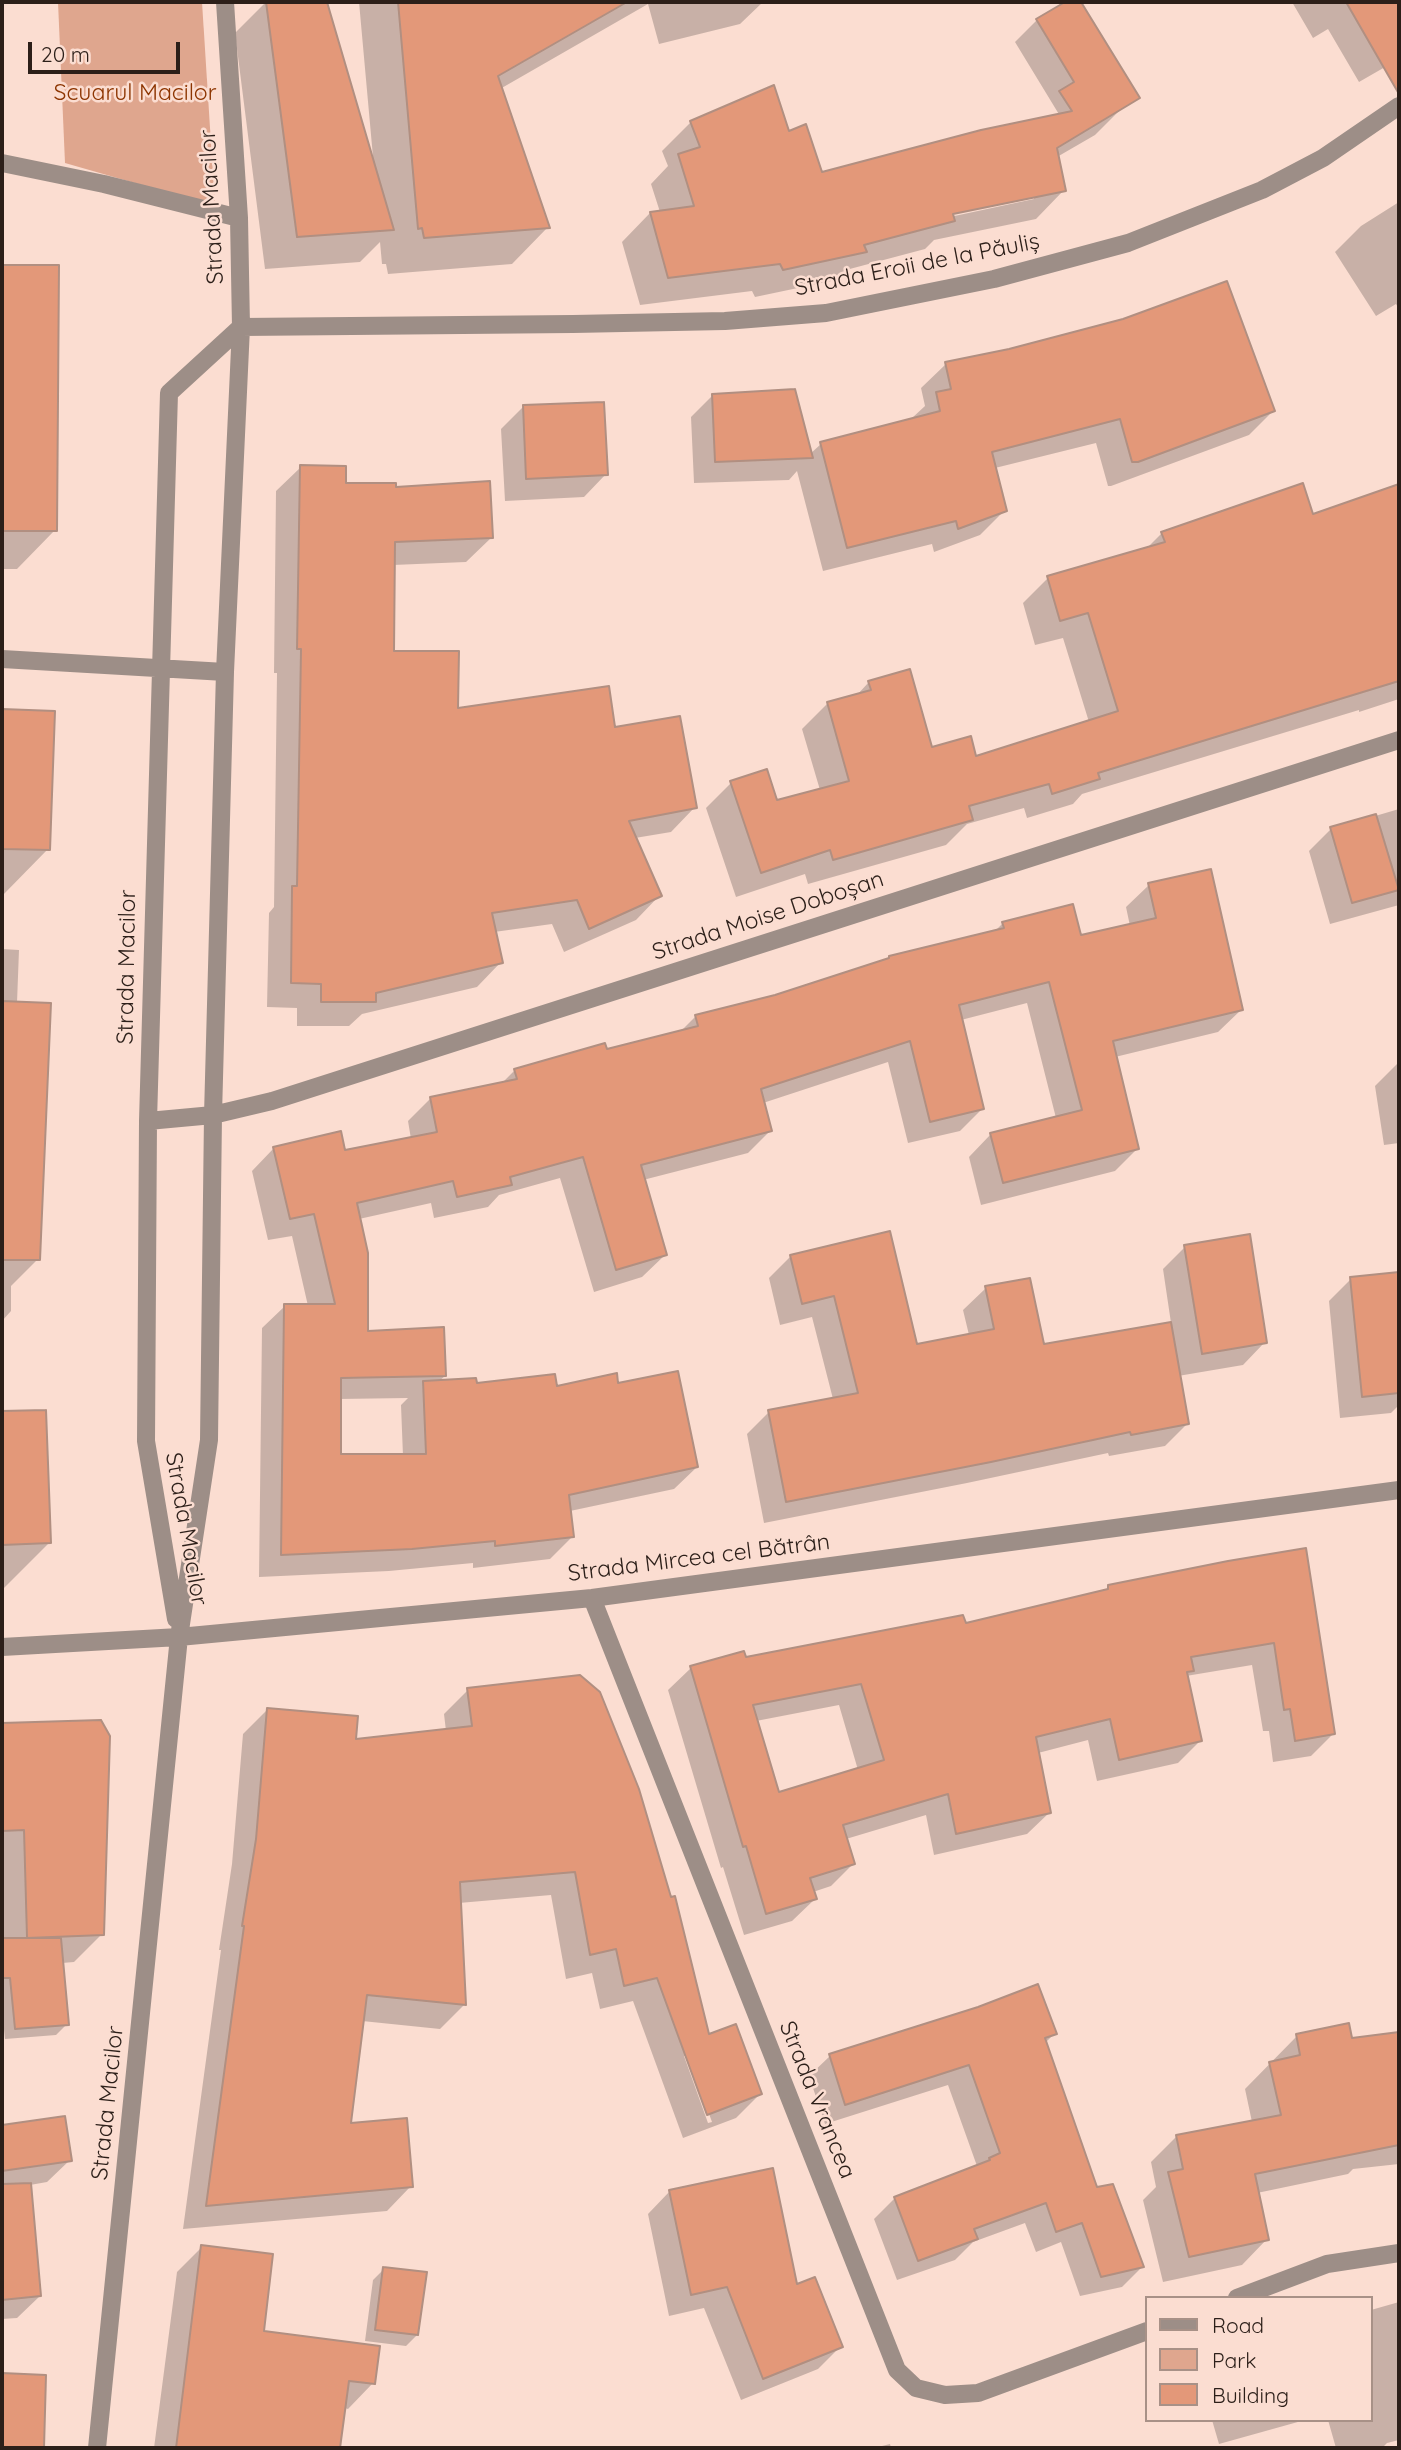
<!DOCTYPE html>
<meta charset="utf-8">
<style>
body{margin:0}
#map{position:relative;width:1401px;height:2450px;overflow:hidden;background:#fbddd1;font-family:Quicksand,sans-serif}
canvas{display:block}
.frame{position:absolute;inset:0;border:4px solid #2c1f19;pointer-events:none}
.legend{position:absolute;left:1145px;top:2296px;width:228px;height:126px;box-sizing:border-box;background:#fbddd1;border:2px solid #a89187;margin:0;padding:9px 12px;list-style:none;font-size:21px;color:#2c1f19}
.legend li{display:flex;align-items:center;gap:14px;height:35px}
.legend b{width:35px;border:2px solid #a89187}
.scale{position:absolute;left:28px;top:42px;width:152px;height:32px;box-sizing:border-box;border:4px solid #2c1f19;border-top:0;padding-left:9px;font-size:21px;line-height:24px;white-space:nowrap;color:#2c1f19;-webkit-text-stroke:5px #fbddd1;paint-order:stroke}
</style>
<div id="map">
<canvas width="1401" height="2450"></canvas>
<div class="frame"></div>
<ul class="legend">
<li><b style="height:9px;background:#9d8e87"></b>Road</li>
<li><b style="height:19px;background:#dfa68e"></b>Park</li>
<li><b style="height:19px;background:#e39879"></b>Building</li>
</ul>
<div class="scale">20 m</div>
</div>
<script>
const c = document.querySelector('canvas').getContext('2d');
c.lineJoin = 'round';
function paint(path, color) { c.fillStyle = color; c.fill(path, 'evenodd'); }
const poly = rows => new Path2D(rows.map(r => 'M' + r).join(''));
function trace(path, color, width, dash) { c.strokeStyle = color; c.lineWidth = width; c.lineCap = dash ? 'butt' : 'round'; c.setLineDash(dash || []); c.stroke(path); }
function label(font, color, halo, rows, align = 'center') {
  c.font = font + ' Quicksand,sans-serif'; c.lineWidth = 5; c.setLineDash([]); c.textBaseline = 'middle'; c.strokeStyle = halo; c.fillStyle = color; for (const [text, x, y, turn = 0] of rows) {
    c.save(); c.translate(x, y); c.rotate((+turn || 0) * Math.PI / 180); c.textAlign = isNaN(turn) ? turn : align; if (halo) c.strokeText(text, 0, 0); c.fillText(text, 0, 0); c.restore();
  }
}
const green = poly([
 [58,2,202,2,215,206,65,163]
]);
const shadow = poly([
 [266,2,326,2,371,157,373,157,359,2,763,2,740,24,659,44,648,4,500,89,548,227,512,264,388,274,386,264,382,264,380,242,360,262,265,269,235,33],
 [1068,2,1079,2,1117,64,1123,107,1095,135,1057,157,1064,190,1036,219,934,240,925,249,846,270,836,280,755,297,752,291,640,305,622,242,650,213,660,212,651,184,668,166,662,151,691,122,788,133,821,175,1060,116,1015,42,1037,20],
 [1034,196,1034,199,945,218,944,214],
 [1292,2,1399,2,1399,59,1359,82,1328,29,1313,38],
 [1399,202,1399,309,1396,304,1376,316,1335,252,1361,226],
 [2,266,58,267,55,530,17,569,2,569],
 [946,364,1273,411,1249,435,1111,486,1108,486,1096,443,995,468,1005,510,980,535,934,552,932,544,823,571,797,471,789,480,694,483,691,417,713,395,810,454,821,444,912,418,925,406,921,388],
 [523,407,606,474,584,497,505,501,501,429],
 [301,467,344,485,394,489,491,538,466,562,393,565,392,652,456,710,613,730,695,807,671,832,635,838,660,895,636,920,564,952,552,924,494,932,501,962,477,987,362,1014,349,1026,297,1026,297,1008,267,1007,269,913,274,907,277,673,274,673,276,491],
 [1399,486,1399,699,1359,712,1359,710,1082,794,1073,804,1027,818,1024,808,967,824,946,845,808,884,805,874,736,897,706,808,731,783,776,802,820,790,802,729,828,703,856,696,869,682,931,749,975,758,1089,722,1063,638,1035,645,1023,603,1048,578,1146,549,1162,533,1312,516],
 [2,710,53,713,48,849,2,896],
 [1399,809,1399,905,1330,924,1309,851,1331,829],
 [1149,885,1241,1010,1218,1032,1115,1057,1137,1149,1115,1171,981,1205,969,1157,991,1134,1056,1118,1027,1003,961,1020,983,1108,960,1131,908,1143,888,1062,763,1103,770,1131,748,1153,643,1180,665,1255,642,1277,594,1292,560,1178,499,1195,488,1207,434,1218,431,1203,359,1219,366,1333,445,1376,438,1382,555,1388,617,1385,697,1467,674,1489,570,1511,573,1536,550,1559,473,1568,473,1563,389,1571,259,1577,262,1328,285,1306,308,1306,292,1236,268,1240,252,1171,274,1148,344,1152,411,1139,408,1121,430,1099,501,1084,515,1070,606,1051,680,1032,696,1016,775,996,887,960,889,957,994,932,1003,923,1080,938,1130,926,1126,907],
 [408,1398,401,1405,403,1456,339,1456,339,1399],
 [2,949,19,950,17,1003,38,1259,11,1286,11,1311,2,1321],
 [1397,1064,1399,1064,1399,1143,1384,1145,1375,1086],
 [1185,1247,1265,1342,1243,1365,1178,1376,1187,1424,1165,1446,1109,1456,1108,1453,967,1483,764,1523,747,1434,769,1412,833,1399,812,1317,780,1325,769,1278,791,1256,915,1346,969,1335,963,1310,986,1288,1043,1346,1171,1323,1163,1269],
 [1399,1274,1399,1405,1391,1413,1340,1418,1329,1301,1351,1279],
 [45,1411,49,1543,2,1590,2,1413],
 [1228,1563,1334,1733,1311,1756,1273,1762,1269,1731,1263,1731,1252,1665,1186,1676,1200,1741,1178,1763,1097,1781,1088,1740,1038,1753,1050,1812,1027,1834,934,1855,926,1815,846,1839,853,1864,831,1886,813,1892,815,1899,792,1921,744,1935,723,1867,721,1868,668,1690,691,1668,965,1625,1104,1591,1109,1587],
 [839,1705,858,1770,778,1794,756,1721],
 [468,1690,708,2036,760,2094,736,2118,683,2138,633,2001,600,2009,592,1973,566,1979,551,1895,459,1903,464,2005,440,2029,362,2021,349,2125,411,2186,387,2211,183,2229,221,1950,219,1950,232,1864,243,1734,267,1710,354,1741,446,1731,444,1714],
 [684,2056,688,2056,712,2122,708,2123],
 [100,1722,102,1934,74,1962,62,1963,67,2024,56,2035,5,2039,2,2011,2,1725],
 [1055,2033,1045,2043,1096,2189,1142,2267,1122,2287,1080,2296,1061,2242,1036,2252,1025,2223,973,2242,955,2260,897,2280,874,2219,895,2198,977,2166,948,2085,825,2124,809,2076,830,2056],
 [1399,2034,1399,2164,1353,2169,1348,2174,1257,2193,1267,2239,1242,2265,1163,2282,1143,2200,1156,2187,1151,2162,1176,2137,1252,2122,1245,2089,1297,2036,1351,2040],
 [64,2118,70,2160,47,2182,30,2185,40,2296,17,2318,2,2319,2,2127],
 [670,2191,796,2287,840,2347,818,2369,741,2400,704,2308,669,2316,648,2214],
 [202,2247,262,2333,373,2383,348,2409,344,2408,276,2435,274,2448,154,2448,177,2272],
 [384,2269,417,2335,406,2346,365,2341,373,2280],
 [1399,2302,1399,2440,1387,2443,1382,2448,1336,2448,1328,2420,1371,2420,1371,2310],
 [2,2375,45,2377,42,2448,2,2448],
 [1212,2420,1305,2420,1219,2444],
 [890,2444,891,2448,874,2448]
]);
const building = poly([
 [266,2,327,2,394,230,297,237,266,2],
 [398,2,627,2,498,76,550,228,424,238,422,228,418,229,398,2],
 [1065,2,1081,2,1140,98,1057,148,1066,191,953,214,955,221,864,245,867,252,783,270,780,264,668,278,650,212,694,206,678,154,700,147,690,121,774,85,789,131,806,124,822,172,981,130,1072,111,1059,91,1074,82,1036,19,1065,2],
 [1346,2,1399,2,1399,94,1346,2],
 [2,265,59,265,57,531,2,531,2,265],
 [1227,281,1275,411,1138,462,1132,462,1120,419,992,452,1007,511,958,529,956,521,847,548,820,442,940,411,936,392,951,389,945,362,1009,349,1123,319,1227,281],
 [795,389,813,458,715,462,712,394,795,389],
 [604,402,608,475,526,479,523,405,604,402],
 [300,465,346,466,346,483,396,483,396,487,490,481,493,538,395,542,394,651,459,651,458,708,609,686,615,727,680,716,697,808,629,821,662,896,589,929,577,900,492,913,503,963,376,993,376,1002,321,1002,321,984,291,983,292,886,297,886,301,649,297,649,300,465],
 [1303,483,1313,514,1399,484,1399,681,1098,773,1100,779,1052,794,1049,784,969,806,973,820,833,860,830,850,761,873,730,781,767,769,777,800,849,781,827,702,871,690,868,681,910,669,932,747,971,736,976,756,1118,711,1088,613,1060,621,1047,576,1165,542,1161,532,1303,483],
 [2,709,55,711,50,850,2,849,2,709],
 [1376,814,1399,890,1352,903,1330,827,1376,814],
 [1211,869,1243,1010,1113,1041,1139,1149,1003,1183,990,1133,1082,1110,1049,982,959,1005,984,1109,930,1122,910,1041,761,1089,772,1131,641,1165,667,1255,616,1270,583,1157,510,1177,512,1185,457,1197,453,1181,357,1203,368,1253,368,1331,444,1327,446,1376,341,1378,341,1454,426,1454,423,1381,476,1378,477,1383,555,1374,557,1386,617,1373,618,1383,678,1371,698,1467,569,1495,574,1537,495,1546,495,1541,412,1549,281,1555,284,1304,335,1304,314,1214,290,1219,273,1147,341,1131,345,1150,437,1132,430,1097,517,1079,514,1069,605,1043,607,1049,698,1026,695,1015,775,995,889,958,889,956,1004,928,1002,922,1073,904,1081,935,1156,918,1148,883,1211,869],
 [2,1001,51,1003,40,1260,2,1260,2,1001],
 [890,1231,917,1344,994,1329,985,1286,1030,1278,1044,1344,1171,1322,1189,1424,1131,1435,1130,1432,991,1462,786,1502,768,1410,858,1393,834,1296,802,1304,790,1255,890,1231],
 [1250,1234,1267,1343,1202,1354,1184,1245,1250,1234],
 [1399,1272,1399,1393,1362,1397,1350,1277,1399,1272],
 [46,1410,51,1543,2,1545,2,1411,46,1410],
 [1306,1548,1335,1734,1295,1741,1290,1709,1284,1710,1274,1643,1191,1657,1194,1671,1187,1672,1202,1741,1119,1760,1110,1719,1036,1737,1051,1813,956,1834,948,1794,843,1825,855,1864,810,1878,817,1899,766,1914,746,1846,743,1847,690,1666,744,1651,746,1657,963,1615,966,1623,1108,1589,1108,1585,1228,1561,1306,1548],
 [861,1684,884,1760,779,1792,753,1705,861,1684],
 [580,1675,600,1692,639,1789,671,1897,675,1896,709,2034,736,2024,762,2094,707,2115,657,1978,624,1986,616,1949,590,1955,575,1872,460,1882,466,2005,367,1995,351,2123,407,2118,413,2187,206,2206,244,1926,242,1926,256,1839,267,1708,358,1716,356,1739,472,1726,467,1688,580,1675],
 [101,1720,110,1736,104,1935,27,1938,24,1830,2,1831,2,1723,101,1720],
 [2,1938,61,1938,69,2025,15,2029,10,1978,2,1978,2,1938],
 [1038,1984,1057,2034,1045,2038,1097,2187,1113,2184,1144,2267,1101,2277,1082,2223,1056,2232,1046,2203,974,2229,978,2239,918,2261,894,2197,990,2160,989,2158,1000,2153,969,2065,845,2105,829,2054,978,2007,1038,1984],
 [1349,2023,1352,2038,1399,2032,1399,2145,1255,2174,1269,2240,1189,2257,1168,2172,1183,2169,1176,2135,1281,2115,1269,2062,1300,2055,1296,2034,1349,2023],
 [65,2116,72,2161,2,2171,2,2125,65,2116],
 [773,2168,797,2284,815,2277,843,2347,763,2379,727,2287,691,2295,669,2190,773,2168],
 [31,2183,41,2296,2,2300,2,2184,31,2183],
 [201,2245,273,2254,264,2331,380,2346,375,2384,349,2381,340,2448,176,2448,201,2245],
 [383,2267,427,2272,418,2335,375,2330,383,2267],
 [2,2373,46,2375,44,2448,2,2448,2,2373]
]);
const minor = poly([
 [2,163,104,184,239,218],
 [241,327,573,324,725,321,826,313,994,279,1128,243,1262,190,1323,158,1399,106],
 [2,659,225,672],
 [148,1121,213,1115,272,1101,1399,740],
 [592,1598,897,2370,916,2388,945,2395,978,2393,1147,2331],
 [176,1619,146,1441,148,1121,169,393,241,327],
 [2,1647,179,1637,592,1598,1399,1490],
 [1237,2298,1327,2264,1399,2253],
 [97,2448,179,1637,209,1440,213,1115,225,672,241,327,239,218,225,2]
]);
const parkNames = [
 ["Scuarul Macilor",135,93]
];
const streetNames = [
 ["Strada Macilor",212,207,-93],
 ["Strada Eroii de la Păuliș",917,265,-11],
 ["Strada Moise Doboșan",768,916,-18],
 ["Strada Macilor",127,967,-89],
 ["Strada Macilor",186,1529,80],
 ["Strada Mircea cel Bătrân",699,1558,-7],
 ["Strada Vrancea",817,2100,68],
 ["Strada Macilor",108,2103,-84]
];
paint(green, '#dfa68e');
paint(shadow, '#0003');
paint(building, '#e39879');
trace(building, '#b18f81', 2);
trace(minor, '#9d8e87', 18);
label('23px', '#8d3501', '#fbddd1', parkNames);
label('23px', '#2c1f19', '#fbddd1', streetNames);
</script>
